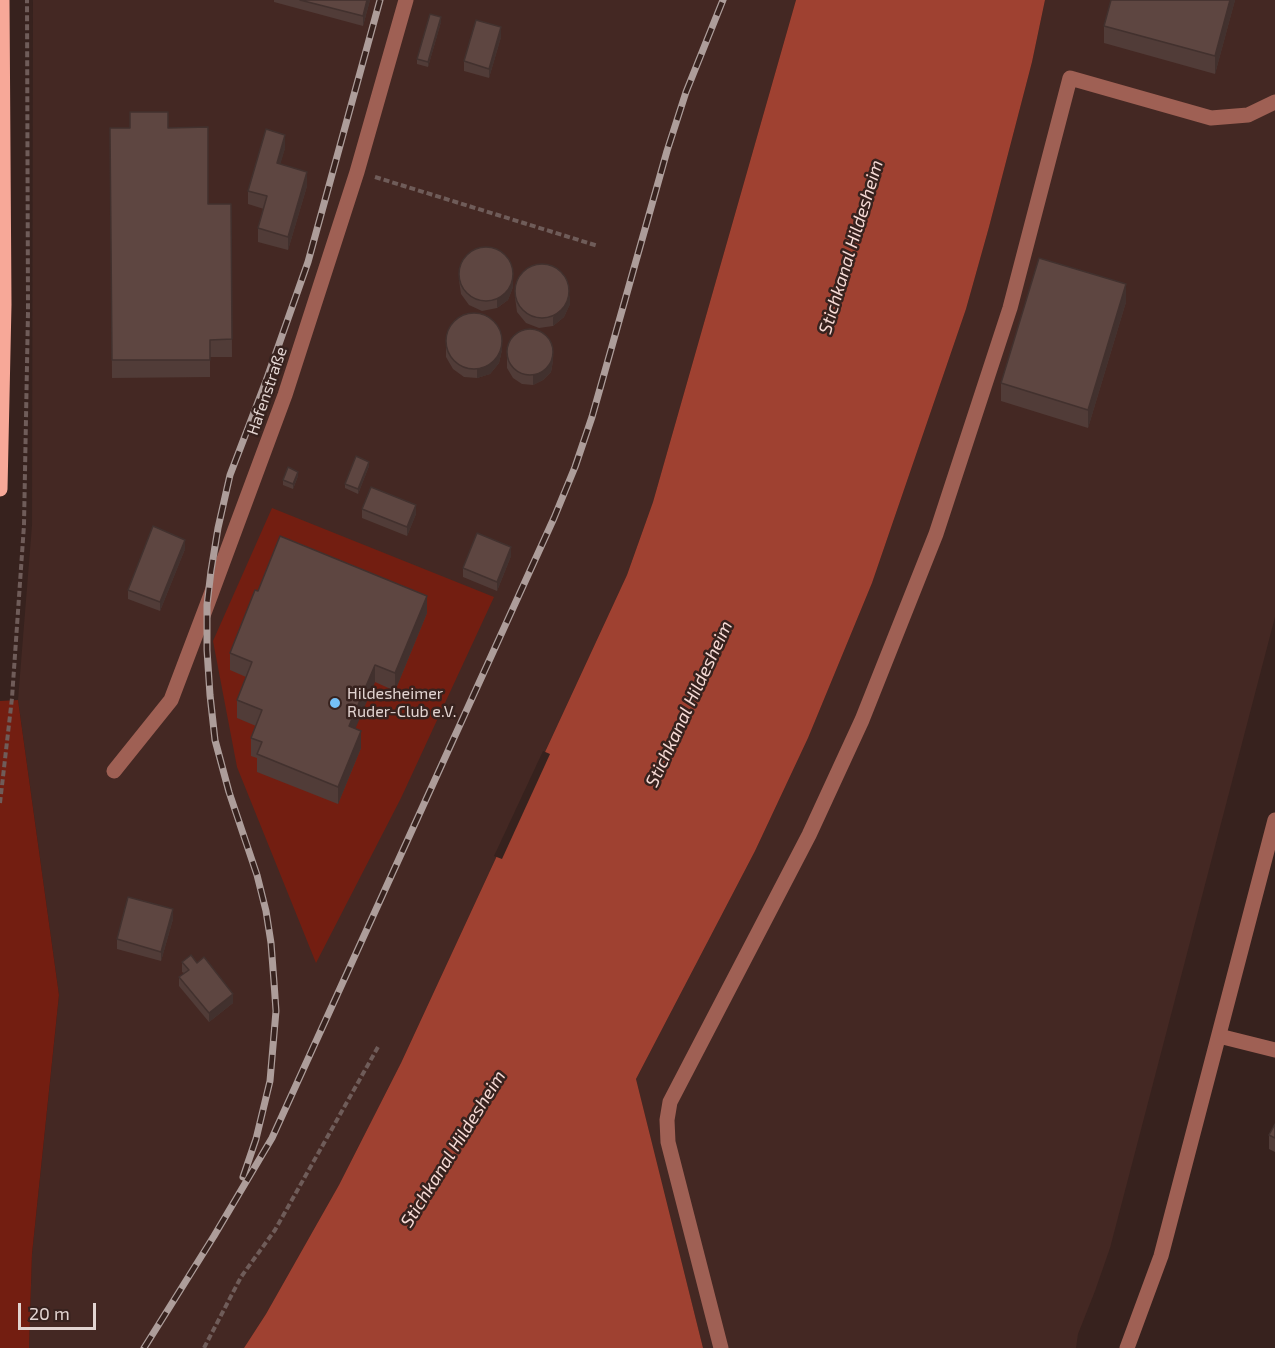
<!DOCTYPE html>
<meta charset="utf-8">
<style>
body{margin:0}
#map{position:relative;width:1275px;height:1348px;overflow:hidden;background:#37221e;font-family:"Exo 2",sans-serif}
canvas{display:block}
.scale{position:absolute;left:18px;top:1303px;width:78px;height:27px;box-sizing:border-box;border:3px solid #e2d4d1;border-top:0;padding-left:8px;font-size:18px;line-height:21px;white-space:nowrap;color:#e2d4d1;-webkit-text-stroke:4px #37221e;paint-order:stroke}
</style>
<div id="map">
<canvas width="1275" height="1348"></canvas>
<div class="scale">20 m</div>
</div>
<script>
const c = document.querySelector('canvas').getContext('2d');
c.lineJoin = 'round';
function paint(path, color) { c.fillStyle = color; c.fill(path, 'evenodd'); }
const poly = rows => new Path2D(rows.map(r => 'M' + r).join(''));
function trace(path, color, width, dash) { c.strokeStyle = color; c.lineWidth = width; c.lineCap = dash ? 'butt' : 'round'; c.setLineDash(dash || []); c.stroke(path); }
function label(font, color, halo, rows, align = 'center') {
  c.font = font + ' "Exo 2",sans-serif'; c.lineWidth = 5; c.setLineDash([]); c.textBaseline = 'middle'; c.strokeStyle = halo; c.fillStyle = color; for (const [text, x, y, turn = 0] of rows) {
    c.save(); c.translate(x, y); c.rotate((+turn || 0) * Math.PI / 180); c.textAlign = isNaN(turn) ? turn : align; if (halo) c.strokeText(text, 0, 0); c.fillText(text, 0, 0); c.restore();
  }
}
const built = poly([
 [33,0,796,0,653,502,627,575,401,1063,339,1185,266,1314,244,1348,29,1348,32,1254,59,995,18,700,32,525],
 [1045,0,1275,0,1275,617,1110,1248,1095,1291,1078,1334,1076,1348,703,1348,636,1079,755,851,808,738,872,583,966,309,989,227,1032,62]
]);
const green = poly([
 [272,508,494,597,401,798,316,963,237,767,213,641],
 [18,700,59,995,32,1254,29,1348,0,1348,0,701]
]);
const water = poly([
 [796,0,1045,0,1032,62,989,227,966,309,872,583,808,738,755,851,636,1079,703,1348,244,1348,266,1314,339,1185,401,1063,627,575,653,502]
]);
const pier = poly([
 [543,751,550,754,502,859,494,856]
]);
const path = poly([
 [375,177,598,246],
 [0,803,12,698,24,525,28,312,27,0],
 [204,1348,241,1277,275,1230,378,1047]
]);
const minor = poly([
 [114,771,171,700,207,605,285,395,357,172,406,0],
 [1219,1036,1275,1050],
 [721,1348,668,1142,667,1120,670,1102,809,835,862,720,936,534,1010,308,1070,78,1211,118,1248,115,1275,102],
 [1127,1348,1161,1256,1275,820]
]);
const major = poly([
 [0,489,4,304,2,0]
]);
const rail = poly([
 [243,1177,256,1139,270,1081,276,1011,274,982,271,943,266,911,257,875,229,792,215,740,210,695,207,650,207,605,211,571,218,528,230,475,266,381,308,262,380,0],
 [144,1348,214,1236,272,1138,554,518,575,467,592,417,667,151,686,92,723,0]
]);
const wall = poly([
 [274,0,370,0,363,26,274,2],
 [1111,0,1235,0,1215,74,1104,43,1104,26],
 [441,22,428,67,417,64,417,59],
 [501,37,489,78,464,71,464,61],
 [110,128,168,128,208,204,231,204,232,357,210,357,210,377,112,378],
 [285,148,280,164,307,186,288,250,258,242,258,228,264,209,248,204,248,191],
 [459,270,513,287,508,300,497,308,482,311,469,305,461,294,459,280],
 [515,288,570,304,564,317,553,326,539,328,526,323,517,312,515,297],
 [1126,302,1088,428,1001,401,1001,383],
 [446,334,502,350,499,363,490,374,477,378,464,377,453,369,446,357],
 [507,348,553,361,551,372,543,380,533,385,522,384,513,378,507,368],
 [369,466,358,494,345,488,345,484],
 [298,476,293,489,283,485,283,480],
 [362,509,416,514,407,536,362,518],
 [185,549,160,611,128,599,128,590],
 [511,556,497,591,463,577,463,568],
 [258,591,427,613,395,691,375,682,355,728,361,748,338,804,257,772,257,758,251,756,251,738,256,726,237,718,237,700,246,677,230,670,230,653],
 [173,919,161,961,117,949,117,939],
 [182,962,233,1003,209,1022,179,986,179,977,184,973,182,972],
 [1275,1124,1275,1152,1269,1149,1269,1135]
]);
const shadedWall = poly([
 [367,0,370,0,363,26,363,16],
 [1230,0,1235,0,1215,74,1215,56],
 [441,17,441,22,428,67,428,62],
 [501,27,501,37,489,78,489,69],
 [285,135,285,148,277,176,277,163],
 [307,172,307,186,288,250,288,237],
 [513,278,513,287,508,300,497,308,497,299],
 [1126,284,1126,302,1088,428,1088,410],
 [570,295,570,304,564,317,553,326,553,317],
 [502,341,502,350,499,363,490,374,477,378,477,369],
 [553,352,553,361,551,372,543,380,533,385,533,375],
 [369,462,369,466,358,494,358,489],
 [298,472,298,476,293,489,293,484],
 [416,505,416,514,407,536,407,527],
 [185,540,185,549,160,611,160,602],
 [511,547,511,556,497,591,497,582],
 [427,596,427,613,395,691,395,673],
 [375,665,375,682,349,744,349,726],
 [361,731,361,748,338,804,338,787],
 [173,909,173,919,161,961,161,952],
 [233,994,233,1003,209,1022,209,1013]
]);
const building = poly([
 [300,0,367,0,363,16,300,0],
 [1111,0,1230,0,1215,56,1104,26,1111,0],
 [430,14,441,17,428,62,417,59,430,14],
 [476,20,501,27,489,69,464,61,476,20],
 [130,112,168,112,168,128,208,127,208,204,231,204,232,339,210,340,210,360,112,360,110,128,130,128,130,112],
 [266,129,285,135,277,163,307,172,288,237,258,228,267,196,248,191,266,129],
 '459 274a27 27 0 1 1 54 0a27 27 0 1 1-54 0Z',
 [1039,258,1126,284,1088,410,1001,383,1039,258],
 '515 291a27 27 0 1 1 54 0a27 27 0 1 1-54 0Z',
 '446 341a28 28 0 1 1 56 0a28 28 0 1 1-56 0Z',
 '507 352a23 23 0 1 1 46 0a23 23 0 1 1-46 0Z',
 [356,456,369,462,358,489,345,484,356,456],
 [288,467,298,472,293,484,283,480,288,467],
 [371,487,416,505,407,527,362,509,371,487],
 [153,526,185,540,160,602,128,590,153,526],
 [477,533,511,547,497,582,463,568,477,533],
 [280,536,427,596,395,673,375,665,349,726,361,731,338,787,257,754,262,742,251,738,262,710,237,700,252,662,230,653,255,590,258,591,280,536],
 [128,897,173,909,161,952,117,939,128,897],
 [191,955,197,963,204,957,233,994,209,1013,179,977,189,970,182,962,191,955],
 [1275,1124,1275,1138,1269,1135,1275,1124]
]);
const markers = [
 [335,703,6,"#75c0f6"]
];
const streetNames = [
 ["Hafenstraße",267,391,-71]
];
const poiNames = [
 ["Hildesheimer",347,694],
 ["Ruder-Club e.V.",347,712]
];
const waterNames = [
 ["Stichkanal Hildesheim",851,247,-73],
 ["Stichkanal Hildesheim",689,704,-65],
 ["Stichkanal Hildesheim",453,1149,-58]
];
paint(built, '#442823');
paint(green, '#731e11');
paint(water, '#9f4131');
paint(pier, '#37221e');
trace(path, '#6f5c59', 4, [6, 3]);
trace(minor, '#9f6054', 15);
trace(major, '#f7a898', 15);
trace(rail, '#ad9d9a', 7);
trace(rail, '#37221e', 4.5, [14]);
paint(wall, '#513c38');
paint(shadedWall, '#42312e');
paint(building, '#5e4641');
trace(building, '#42312e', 1.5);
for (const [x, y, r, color] of markers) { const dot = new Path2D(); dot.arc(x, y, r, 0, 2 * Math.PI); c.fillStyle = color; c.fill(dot); trace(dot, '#37221e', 2); }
label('16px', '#e2d4d1', '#37221e', streetNames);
label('16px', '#e2d4d1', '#37221e', poiNames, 'left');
label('italic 18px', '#f7dbd6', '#37221e', waterNames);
</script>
